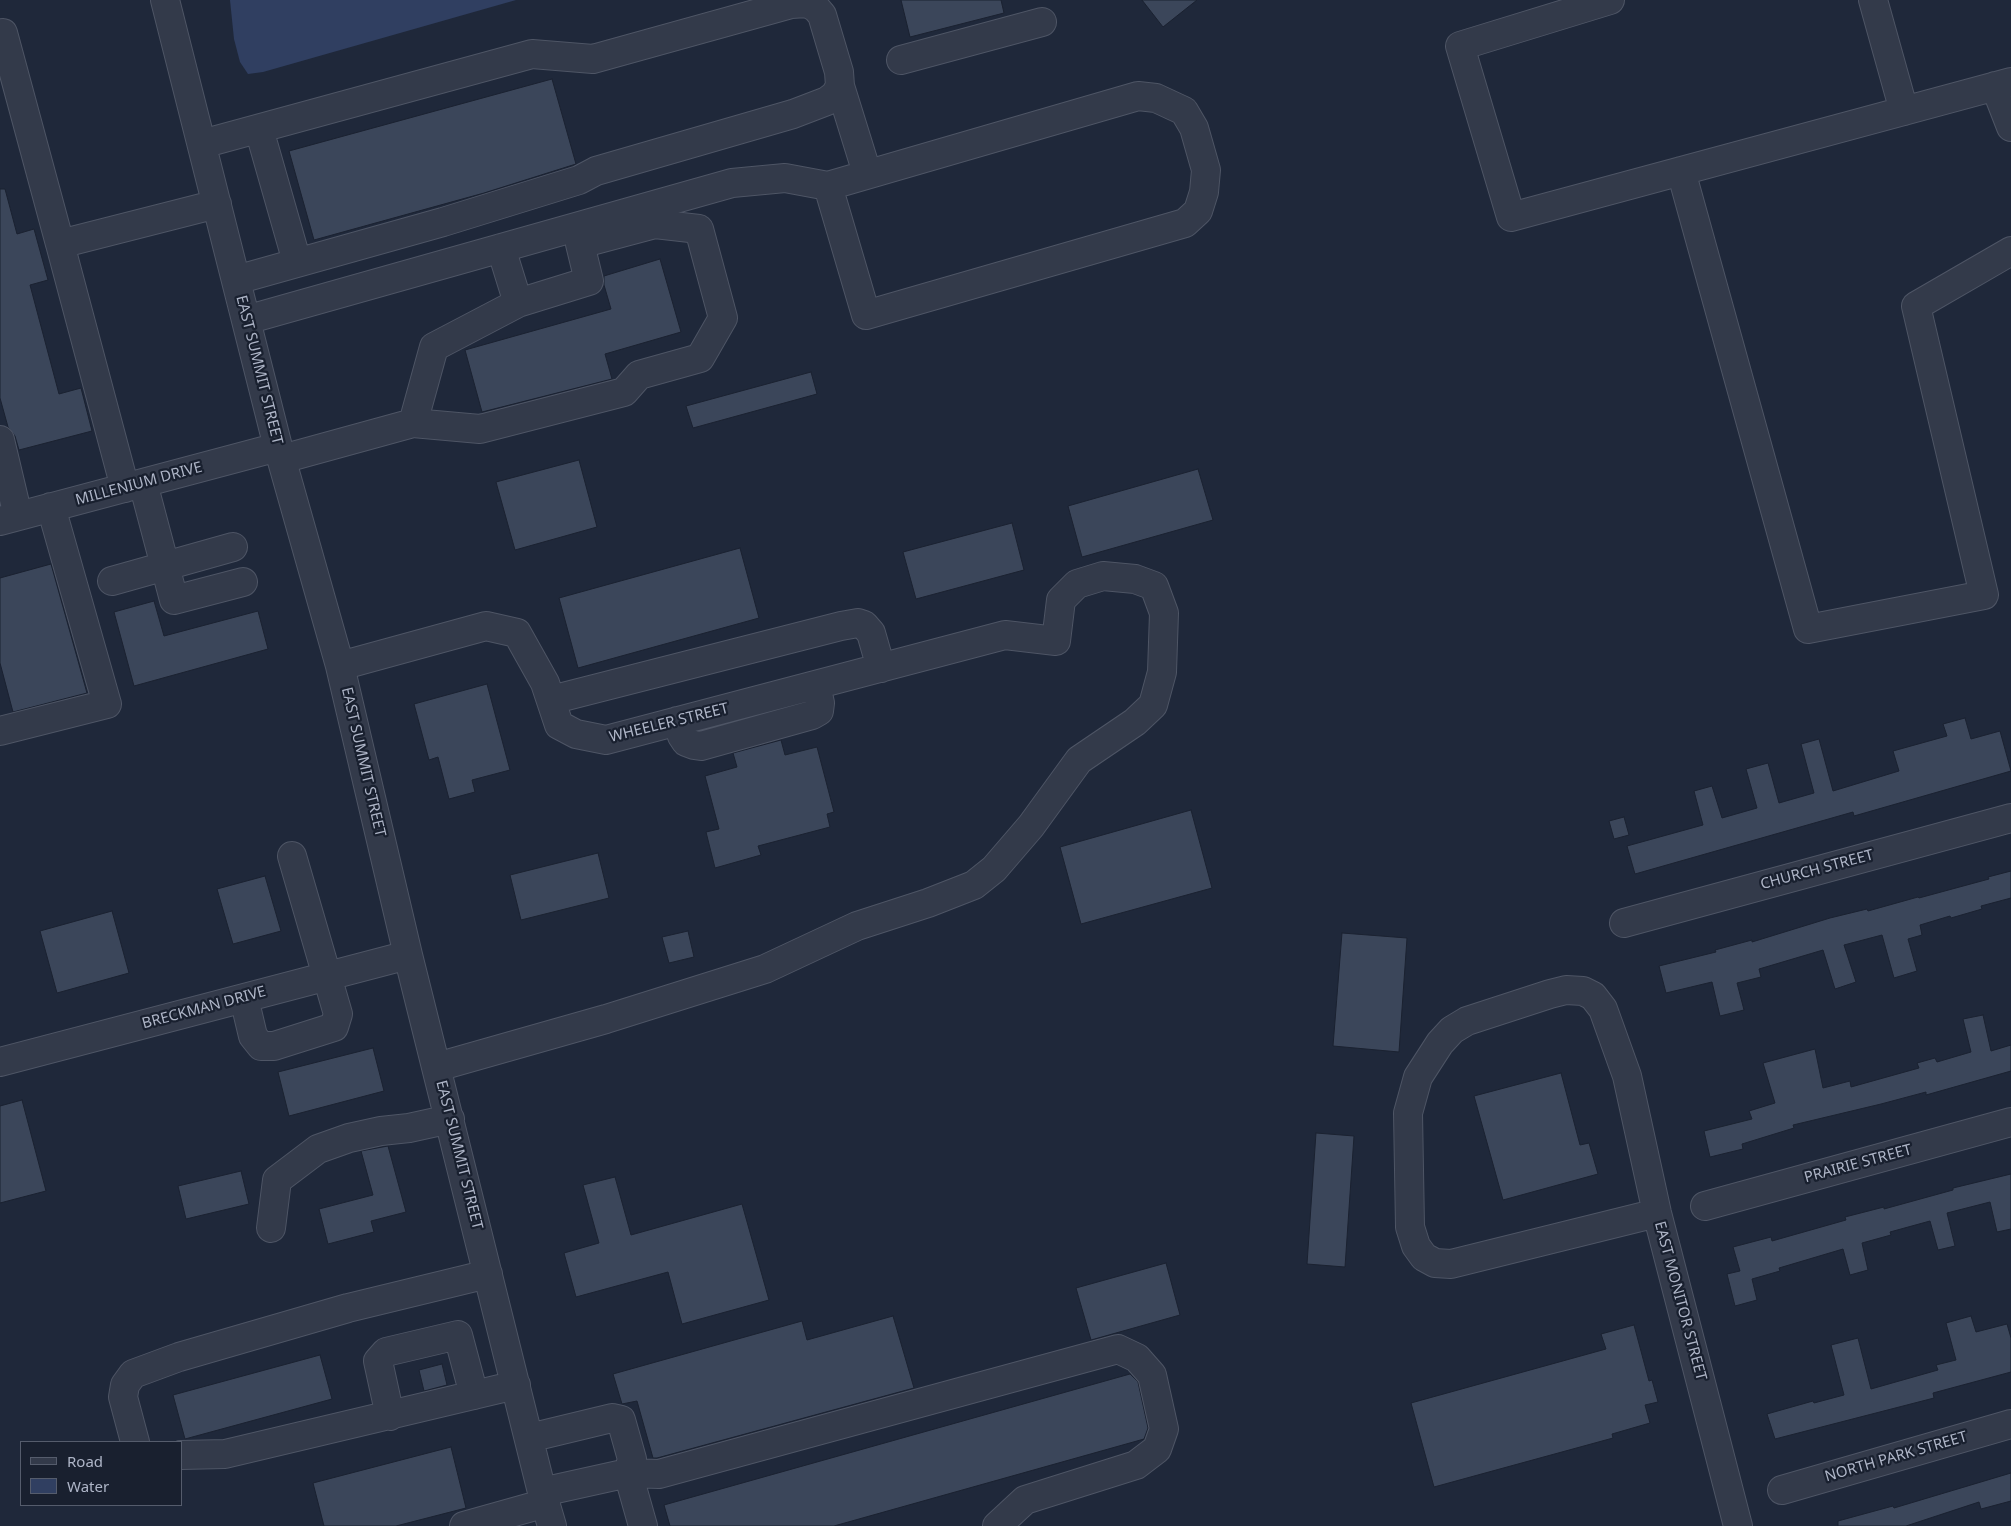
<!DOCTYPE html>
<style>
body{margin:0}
#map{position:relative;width:2011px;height:1526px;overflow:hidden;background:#1f283a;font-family:"Noto Sans",sans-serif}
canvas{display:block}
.legend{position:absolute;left:20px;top:1441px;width:162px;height:65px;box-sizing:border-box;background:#19202f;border:1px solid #555c6c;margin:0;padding:6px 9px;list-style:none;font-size:15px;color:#aeb5c7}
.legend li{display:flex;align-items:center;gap:10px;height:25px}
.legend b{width:25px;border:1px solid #555c6c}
</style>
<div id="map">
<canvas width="2011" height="1526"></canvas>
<ul class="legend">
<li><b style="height:6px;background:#333a4a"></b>Road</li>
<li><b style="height:14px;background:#303f61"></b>Water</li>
</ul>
</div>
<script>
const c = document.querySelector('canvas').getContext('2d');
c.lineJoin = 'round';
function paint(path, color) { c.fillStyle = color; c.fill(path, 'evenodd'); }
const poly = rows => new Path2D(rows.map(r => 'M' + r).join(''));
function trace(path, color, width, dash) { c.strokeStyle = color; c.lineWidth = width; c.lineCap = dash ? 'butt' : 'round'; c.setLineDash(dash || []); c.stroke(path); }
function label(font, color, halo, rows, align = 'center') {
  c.font = font + ' "Noto Sans",sans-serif'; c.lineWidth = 4.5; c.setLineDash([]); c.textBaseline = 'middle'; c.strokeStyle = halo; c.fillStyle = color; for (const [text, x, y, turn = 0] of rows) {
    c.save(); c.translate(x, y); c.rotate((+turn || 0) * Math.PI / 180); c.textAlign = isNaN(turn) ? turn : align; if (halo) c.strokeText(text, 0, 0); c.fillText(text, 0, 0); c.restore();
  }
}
const water = poly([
 [230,0,516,0,263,72,248,74,240,62,234,39]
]);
const building = poly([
 [901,0,1001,0,1004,13,910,37,901,0],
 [1142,0,1197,0,1163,27,1142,0],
 [552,79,576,164,484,193,314,240,289,151,552,79],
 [0,189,5,189,17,234,34,229,48,280,30,285,59,394,81,388,92,431,19,450,15,436,8,427,0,398,0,189],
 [660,259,681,332,605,354,612,379,482,412,465,350,611,309,604,285,604,276,660,259],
 [811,372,817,394,693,428,686,406,811,372],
 [579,460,597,527,515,550,496,482,579,460],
 [1198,469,1213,520,1082,557,1068,506,1198,469],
 [1012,523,1024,570,916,599,903,552,1012,523],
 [740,548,759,618,578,668,559,598,740,548],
 [51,564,87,693,13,712,0,663,0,578,51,564],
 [154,601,164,636,258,611,268,649,134,686,114,612,154,601],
 [487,684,510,770,472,780,475,792,449,799,438,757,429,760,414,704,487,684],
 [1965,718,1971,739,2000,731,2011,771,1854,816,1853,812,1635,874,1627,846,1703,825,1694,791,1712,786,1722,818,1757,808,1746,769,1768,763,1779,803,1814,793,1801,744,1819,739,1833,791,1899,771,1893,751,1947,736,1943,724,1965,718],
 [781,740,785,755,817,747,834,812,827,814,830,827,758,846,761,855,715,868,706,832,719,829,705,776,737,767,733,753,781,740],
 [1191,810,1212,888,1081,924,1060,847,1191,810],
 [1624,817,1629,835,1614,839,1609,821,1624,817],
 [598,853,609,898,521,920,510,875,598,853],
 [2011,871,2011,898,1981,906,1982,909,1951,918,1950,916,1920,925,1922,935,1908,939,1917,971,1894,978,1882,935,1844,945,1856,982,1835,989,1823,950,1759,969,1761,977,1737,983,1744,1010,1720,1016,1712,982,1666,993,1659,966,1716,952,1715,950,1752,940,1752,942,1830,918,1867,909,1868,911,1918,897,1919,898,1989,879,1988,877,2011,871],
 [265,876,281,931,233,944,217,889,265,876],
 [112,911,129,973,57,993,40,931,112,911],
 [688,931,694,957,669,963,662,937,688,931],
 [1342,933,1407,938,1399,1052,1333,1046,1342,933],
 [1983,1015,1991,1051,2011,1045,2011,1071,1926,1095,1926,1092,1881,1104,1793,1125,1794,1128,1742,1144,1743,1149,1710,1157,1704,1131,1752,1119,1749,1111,1775,1103,1763,1063,1815,1049,1823,1088,1850,1081,1851,1087,1919,1068,1917,1063,1935,1058,1937,1062,1971,1052,1963,1019,1983,1015],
 [373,1048,384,1091,289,1116,278,1072,373,1048],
 [1561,1073,1580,1145,1589,1143,1598,1174,1503,1200,1474,1096,1561,1073],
 [22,1100,46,1191,0,1203,0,1106,22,1100],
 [1316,1133,1354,1136,1345,1267,1307,1264,1316,1133],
 [388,1146,406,1212,371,1221,374,1232,328,1244,319,1209,373,1195,361,1151,388,1146],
 [241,1171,249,1204,186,1219,178,1186,241,1171],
 [2011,1174,2011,1229,1997,1232,1990,1202,1947,1213,1955,1246,1938,1250,1930,1221,1890,1232,1891,1235,1862,1243,1868,1270,1850,1275,1843,1249,1779,1268,1780,1271,1752,1279,1757,1300,1735,1306,1727,1274,1740,1271,1733,1247,1771,1237,1772,1241,1846,1220,1845,1217,1884,1207,1884,1209,1953,1190,1953,1188,2011,1174],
 [615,1177,631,1235,742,1204,769,1300,682,1324,668,1272,576,1297,564,1253,599,1243,583,1185,615,1177],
 [1166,1263,1180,1315,1091,1340,1076,1288,1166,1263],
 [893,1316,914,1388,657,1458,653,1458,637,1401,622,1404,613,1374,802,1321,807,1340,893,1316],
 [1971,1316,1976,1332,2007,1324,2011,1338,2011,1372,1933,1393,1934,1398,1775,1439,1767,1414,1813,1401,1814,1403,1844,1395,1831,1345,1858,1338,1871,1389,1938,1370,1936,1365,1956,1360,1946,1323,1971,1316],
 [1634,1325,1649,1381,1652,1380,1658,1402,1645,1405,1650,1423,1612,1434,1613,1438,1434,1487,1411,1403,1606,1349,1601,1334,1634,1325],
 [320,1355,332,1399,185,1439,173,1395,320,1355],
 [442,1364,447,1385,424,1391,419,1370,442,1364],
 [1130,1374,1138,1382,1148,1428,1144,1439,834,1526,670,1526,664,1505,1130,1374],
 [451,1447,466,1508,396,1526,324,1526,313,1483,451,1447],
 [2011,1473,2011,1501,1981,1509,1979,1502,1906,1526,1838,1526,1838,1521,1893,1506,1894,1508,2011,1473]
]);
const minor = poly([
 [165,0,278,447,340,666,408,955,542,1492,552,1526],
 [1610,0,1460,46,1511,217,2011,82],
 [1873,0,1904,111],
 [0,34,3,33,60,244,217,204],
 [901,60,1042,22],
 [840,86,867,173],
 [1995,86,2011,127],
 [259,129,297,262],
 [202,144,532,54,593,59,791,4,807,3,816,8,822,15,839,72,840,86,835,95,827,101,793,114,596,171,579,180,443,222,236,280],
 [1681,171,1808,629,1984,595,1916,306,2011,251],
 [60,244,125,488],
 [501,248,518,303],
 [246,320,732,183,785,178,828,186,866,315,1185,223,1198,211,1204,192,1206,170,1194,128,1184,111,1156,98,1138,96,828,186],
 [0,440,18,516],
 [282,459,413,423,434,347,518,303,589,281,580,244,655,224,699,229,723,318,700,358,639,375,624,392,480,429,413,423],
 [143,483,174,600,243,582],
 [0,521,278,447],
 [112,581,233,547],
 [340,666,486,626,517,633,545,683,559,725,576,734,606,740,1005,635,1056,641,1061,600,1077,584,1103,576,1135,579,1154,586,1164,613,1162,672,1153,705,1135,722,1079,760,1031,826,994,869,974,885,928,903,857,926,765,969,606,1019,437,1067],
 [551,700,841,626,858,623,864,625,871,633,881,668],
 [677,721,682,736,686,742,694,745,701,746,812,715,819,711,820,703,816,685],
 [0,731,107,704,51,507],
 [1624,923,2011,818],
 [244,998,253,1036,261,1046,274,1046,334,1027,338,1014,292,856],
 [0,1062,408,955],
 [1705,1206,2011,1122],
 [1657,1213,1451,1264,1435,1263,1424,1257,1416,1246,1410,1227,1408,1113,1418,1077,1440,1043,1452,1030,1467,1021,1550,994,1566,990,1583,991,1593,996,1603,1009,1627,1076,1657,1213,1738,1526],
 [271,1228,277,1180,318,1149,349,1138,381,1131,409,1128,450,1119],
 [390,1416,378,1361,386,1352,458,1335,474,1395],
 [529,1438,612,1418,621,1420,632,1459,628,1473,659,1474,1118,1349,1137,1358,1152,1375,1164,1429,1157,1449,1136,1465,1025,1500,997,1526],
 [135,1442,123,1397,125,1385,133,1374,179,1357,348,1308,488,1274],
 [181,1455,225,1454,516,1385],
 [1782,1490,2011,1424],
 [542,1492,628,1473,643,1526],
 [464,1526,546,1503]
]);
const streetNames = [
 ["EAST SUMMIT STREET",259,370,76],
 ["MILLENIUM DRIVE",139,484,-15],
 ["WHEELER STREET",669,723,-14],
 ["EAST SUMMIT STREET",363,762,77],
 ["CHURCH STREET",1817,870,-15],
 ["BRECKMAN DRIVE",204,1008,-15],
 ["EAST SUMMIT STREET",459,1155,76],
 ["PRAIRIE STREET",1858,1164,-15],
 ["EAST MONITOR STREET",1680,1301,75],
 ["NORTH PARK STREET",1896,1457,-16]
];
paint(water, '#303f61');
paint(building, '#3b465a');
trace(building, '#1b2231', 1);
trace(minor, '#4e5565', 30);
trace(minor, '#333a4a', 28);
label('15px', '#aeb5c7', '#19202f', streetNames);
</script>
